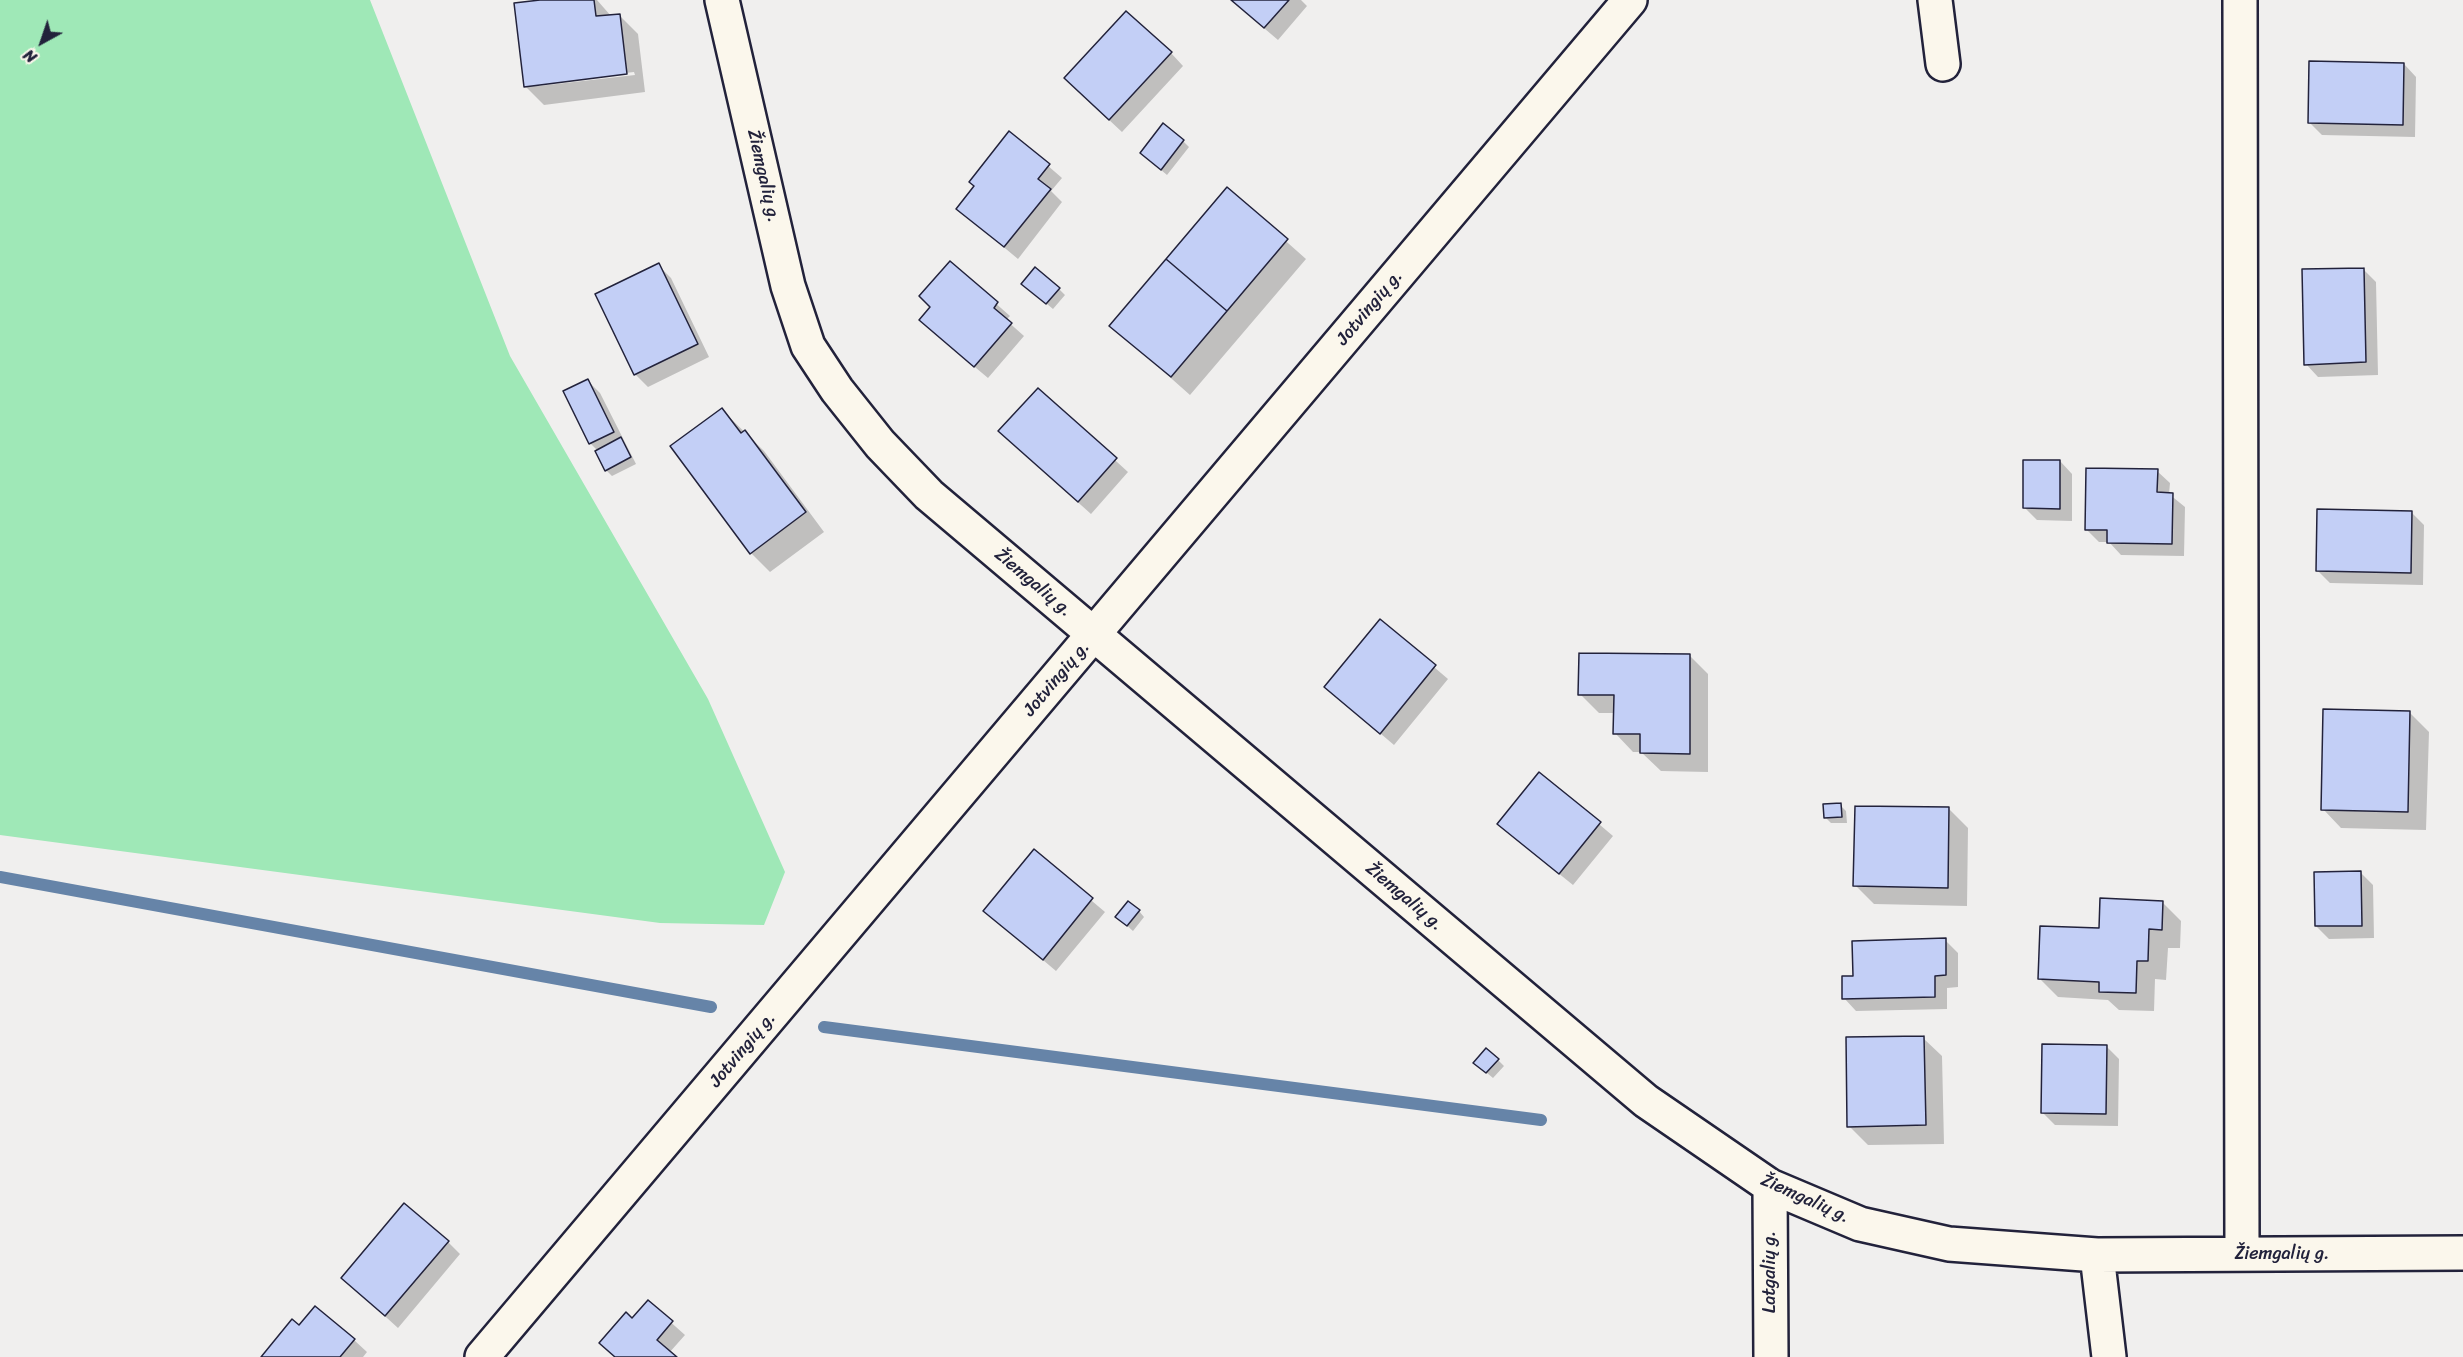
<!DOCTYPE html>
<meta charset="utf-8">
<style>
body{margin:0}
#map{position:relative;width:2463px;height:1357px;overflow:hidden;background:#f0efee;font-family:Sriracha,sans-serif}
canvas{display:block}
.north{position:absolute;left:12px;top:12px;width:60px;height:60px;-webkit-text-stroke:4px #fbf7ec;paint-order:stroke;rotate:220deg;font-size:16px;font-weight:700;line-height:24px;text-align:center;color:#22223b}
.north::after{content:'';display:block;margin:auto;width:21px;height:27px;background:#22223b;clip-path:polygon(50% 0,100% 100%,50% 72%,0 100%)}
</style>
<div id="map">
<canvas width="2463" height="1357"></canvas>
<div class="north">N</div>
</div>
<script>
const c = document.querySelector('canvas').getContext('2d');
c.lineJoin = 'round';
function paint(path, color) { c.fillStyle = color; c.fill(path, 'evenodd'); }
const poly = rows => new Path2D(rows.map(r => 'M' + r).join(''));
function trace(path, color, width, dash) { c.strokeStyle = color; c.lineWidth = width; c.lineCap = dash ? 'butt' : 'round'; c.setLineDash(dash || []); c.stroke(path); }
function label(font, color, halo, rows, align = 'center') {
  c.font = font + ' Sriracha,sans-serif'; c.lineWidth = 6; c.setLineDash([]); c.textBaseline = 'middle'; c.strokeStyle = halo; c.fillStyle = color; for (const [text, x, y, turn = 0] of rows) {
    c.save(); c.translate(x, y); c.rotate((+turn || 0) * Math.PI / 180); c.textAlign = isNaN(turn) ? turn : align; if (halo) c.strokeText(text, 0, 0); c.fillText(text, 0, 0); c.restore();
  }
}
const green = poly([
 [0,0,370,0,510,356,708,699,785,872,764,925,660,923,0,835]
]);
const shadow = poly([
 [552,0,597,0,611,16,619,15,638,34,645,92,544,105,525,86],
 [634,72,635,75,539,86,539,83],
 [1231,0,1301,0,1307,6,1278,40],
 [1171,53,1183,66,1122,132,1078,91],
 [2404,64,2416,77,2415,137,2322,135,2309,122],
 [1010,133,1062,178,1051,191,1062,202,1018,259,958,209],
 [1183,141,1189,147,1167,175,1148,159],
 [1227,189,1306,259,1190,395,1111,325],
 [950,263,1010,316,1006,320,1024,336,988,378,933,332,932,307],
 [658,265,671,278,709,357,648,387,635,374],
 [2363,269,2376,282,2378,375,2318,377,2306,364],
 [1029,289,1059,289,1065,295,1053,309],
 [588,381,600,393,636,464,612,476,606,470,598,451,590,443],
 [1038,390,1128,472,1091,514,1013,444],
 [722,410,764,451,824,532,770,572,751,553],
 [2060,461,2072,474,2072,521,2037,520,2024,507],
 [2157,471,2170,483,2169,494,2185,507,2184,556,2121,555,2109,542,2099,542,2086,529],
 [2411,512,2424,525,2423,585,2330,583,2317,570],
 [1380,621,1448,679,1394,745,1326,687],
 [1690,656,1708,674,1708,772,1661,771,1641,752,1633,752,1615,733,1615,713,1599,713,1580,694],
 [2410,713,2429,732,2426,830,2341,828,2323,809],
 [1540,774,1613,836,1573,885,1512,836],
 [1840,805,1846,811,1847,823,1831,823,1825,817],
 [1949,809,1968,828,1967,906,1874,904,1855,885],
 [1034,852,1105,912,1056,971,985,911],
 [2360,872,2373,885,2374,938,2329,939,2316,926],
 [2162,902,2181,921,2180,948,2168,948,2166,980,2155,979,2154,1011,2119,1010,2108,1000,2058,997,2039,978,2100,930],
 [1139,911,1144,917,1133,931,1123,922],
 [1945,940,1958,953,1958,987,1947,988,1947,1009,1856,1011,1844,998,1854,977],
 [1923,1038,1942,1056,1944,1144,1868,1145,1849,1126],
 [2106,1046,2119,1059,2118,1126,2055,1125,2042,1112],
 [1498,1060,1504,1066,1493,1078,1481,1068],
 [448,1242,460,1254,398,1328,343,1278],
 [648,1302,685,1335,669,1353,675,1357,616,1357],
 [299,1328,354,1340,367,1352,363,1357,263,1357]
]);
const stream = poly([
 [0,877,711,1007],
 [824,1027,1541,1120]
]);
const building = poly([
 [540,0,594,0,596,16,620,14,627,74,524,87,514,3,540,0],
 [1231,0,1289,0,1264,28,1231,0],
 [1126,11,1172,52,1109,120,1064,78,1126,11],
 [2309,61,2404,63,2403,125,2308,123,2309,61],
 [1163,123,1184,140,1161,170,1140,153,1163,123],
 [1009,131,1050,164,1038,179,1051,189,1004,247,956,209,974,186,969,182,1009,131],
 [1227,187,1288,239,1227,311,1166,259,1227,187],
 [1166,259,1227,311,1171,377,1109,326,1166,259],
 [950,261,998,302,994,308,1012,323,974,367,919,320,930,307,919,296,950,261],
 [659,263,698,344,634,375,595,294,659,263],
 [1035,267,1060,288,1046,304,1021,284,1035,267],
 [2364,268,2366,362,2304,365,2302,269,2364,268],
 [588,379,614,432,589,444,563,391,588,379],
 [1038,388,1117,458,1078,502,998,431,1038,388],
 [722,408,741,433,745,430,806,512,750,554,670,446,722,408],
 [621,437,631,457,605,471,595,451,621,437],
 [2023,460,2060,460,2060,509,2023,508,2023,460],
 [2086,468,2158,469,2157,492,2173,493,2172,544,2107,543,2107,530,2085,530,2086,468],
 [2317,509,2412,511,2411,573,2316,571,2317,509],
 [1380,619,1436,665,1380,734,1324,687,1380,619],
 [1579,653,1690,654,1690,754,1640,753,1640,734,1613,734,1614,695,1578,695,1579,653],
 [2323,709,2410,711,2408,812,2321,810,2323,709],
 [1539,772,1601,822,1559,874,1497,824,1539,772],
 [1841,803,1842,817,1824,818,1823,804,1841,803],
 [1855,806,1949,807,1948,888,1853,886,1855,806],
 [1034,849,1093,898,1043,960,983,911,1034,849],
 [2361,871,2362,926,2315,926,2314,872,2361,871],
 [2100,898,2163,901,2162,930,2149,929,2148,961,2137,961,2136,993,2099,992,2099,982,2038,979,2040,926,2099,928,2100,898],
 [1128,901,1140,910,1127,926,1115,917,1128,901],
 [1946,938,1946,975,1935,976,1935,997,1842,999,1842,976,1853,976,1852,941,1946,938],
 [1924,1036,1926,1125,1847,1127,1846,1037,1924,1036],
 [2042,1044,2107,1045,2106,1114,2041,1113,2042,1044],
 [1486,1048,1499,1059,1486,1073,1473,1063,1486,1048],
 [404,1203,449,1241,385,1316,341,1278,404,1203],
 [648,1300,673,1321,657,1340,677,1357,615,1357,599,1343,626,1312,632,1318,648,1300],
 [315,1306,355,1339,340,1357,261,1357,292,1319,299,1325,315,1306]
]);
const minor = poly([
 [722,0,788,286,808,346,837,390,880,444,929,495,1646,1101,1770,1186,1860,1224,1949,1244,2097,1255,2463,1253],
 [1935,0,1943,64],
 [2240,0,2242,1254],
 [1770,1186,1771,1357],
 [2097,1255,2109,1357],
 [482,1357,1630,0]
]);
const streetNames = [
 ["Žiemgalių g.",763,176,77],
 ["Jotvingių g.",1370,308,-50],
 ["Žiemgalių g.",1033,583,40],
 ["Jotvingių g.",1057,679,-50],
 ["Žiemgalių g.",1404,897,40],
 ["Jotvingių g.",743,1050,-50],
 ["Žiemgalių g.",1805,1199,24],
 ["Žiemgalių g.",2282,1254],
 ["Latgalių g.",1770,1272,-90]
];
paint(green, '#9fe8b7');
paint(shadow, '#0003');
trace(stream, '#6684a8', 12);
paint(building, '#c3cff6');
trace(building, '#22223b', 1.5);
trace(minor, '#22223b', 38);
trace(minor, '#fbf7ec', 33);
label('18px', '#22223b', '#fbf7ec', streetNames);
</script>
